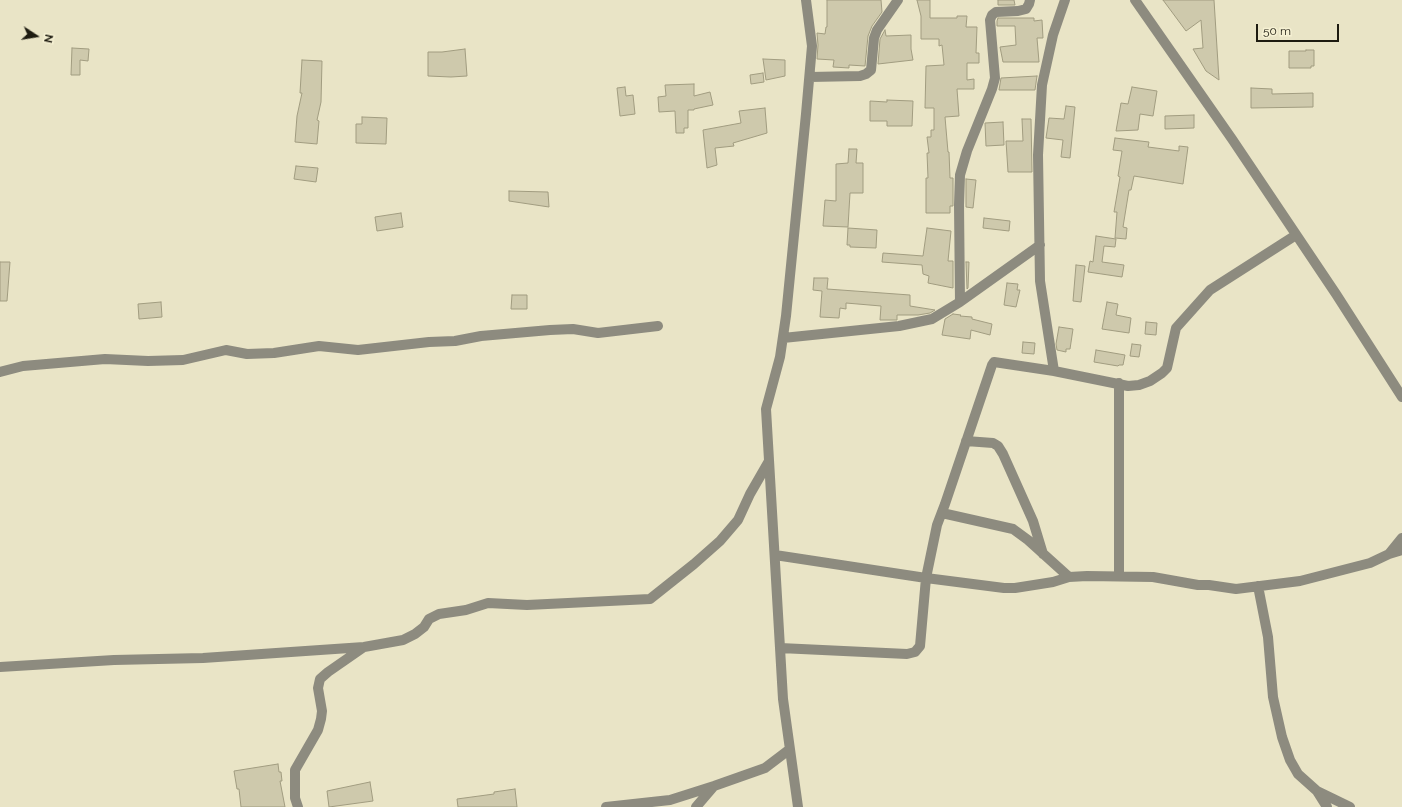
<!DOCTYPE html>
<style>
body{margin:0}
#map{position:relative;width:1402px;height:807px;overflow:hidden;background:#e9e4c6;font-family:Raleway,sans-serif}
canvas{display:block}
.north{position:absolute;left:16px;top:16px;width:40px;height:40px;-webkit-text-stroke:3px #f6f1d3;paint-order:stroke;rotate:102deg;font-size:11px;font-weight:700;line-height:16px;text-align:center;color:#1d1b10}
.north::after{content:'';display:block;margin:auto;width:14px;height:18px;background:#1d1b10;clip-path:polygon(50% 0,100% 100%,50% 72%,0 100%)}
.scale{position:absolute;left:1256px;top:24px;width:83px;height:18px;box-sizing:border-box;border:2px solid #1d1b10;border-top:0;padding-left:5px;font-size:12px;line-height:14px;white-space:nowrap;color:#1d1b10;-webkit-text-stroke:3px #f6f1d3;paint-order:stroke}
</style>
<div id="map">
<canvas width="1402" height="807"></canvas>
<div class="north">N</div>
<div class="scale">50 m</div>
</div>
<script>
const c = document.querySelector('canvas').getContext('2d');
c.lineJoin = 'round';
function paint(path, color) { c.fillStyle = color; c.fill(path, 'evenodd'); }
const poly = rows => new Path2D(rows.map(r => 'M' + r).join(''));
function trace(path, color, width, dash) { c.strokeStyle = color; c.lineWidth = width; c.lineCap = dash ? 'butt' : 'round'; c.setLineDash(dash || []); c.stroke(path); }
const building = poly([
 [827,0,881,0,882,12,872,26,868,36,865,66,849,65,849,68,833,67,834,60,817,59,818,45,817,33,825,34,826,27,827,27,827,0],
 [917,0,930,0,930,18,957,18,957,16,967,16,966,27,977,27,976,53,979,53,979,63,967,63,967,80,974,79,974,89,957,89,959,116,945,117,948,152,949,152,950,178,953,178,953,206,950,206,950,213,926,213,926,178,928,178,927,153,929,153,927,137,931,137,931,130,934,130,934,108,925,108,926,66,944,65,942,45,939,46,939,39,921,39,921,16,917,0],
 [998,0,1014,0,1015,5,998,5,998,0],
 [1163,0,1214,0,1219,80,1206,71,1193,49,1203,48,1201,20,1186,31,1163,0],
 [998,18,1034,18,1034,21,1042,20,1043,38,1037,38,1039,62,1003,62,1000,47,1016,45,1015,26,997,26,997,21,998,18],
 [885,30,886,36,911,35,911,49,913,60,878,64,880,39,885,30],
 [72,48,89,49,88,61,80,60,80,75,71,75,72,48],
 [465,49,467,76,451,77,428,76,428,52,442,52,465,49],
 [1306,50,1314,50,1314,66,1311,66,1311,68,1289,68,1289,51,1306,51,1306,50],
 [763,59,785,60,785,76,766,80,763,59],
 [302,60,322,61,321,102,317,120,319,121,317,144,295,142,297,116,302,93,300,93,302,60],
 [763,73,764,82,751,84,750,75,763,73],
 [1037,76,1035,90,999,90,1001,78,1037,76],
 [694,84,694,96,710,92,713,105,694,109,694,110,688,110,688,128,684,128,684,133,676,133,675,111,659,112,658,97,666,96,665,85,694,84],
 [625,87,626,96,633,95,635,114,620,116,617,88,625,87],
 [1132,87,1157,91,1153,116,1140,114,1138,130,1116,131,1121,103,1128,104,1132,87],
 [1251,88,1272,89,1272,94,1313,93,1313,107,1251,108,1251,88],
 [887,100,913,101,912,126,887,126,887,121,870,121,870,101,887,102,887,100],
 [1066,106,1075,107,1070,158,1061,157,1063,140,1046,138,1049,118,1064,119,1066,106],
 [765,108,767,133,733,143,734,146,715,148,717,165,707,168,703,130,741,123,739,111,765,108],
 [1194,115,1194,128,1165,129,1165,116,1194,115],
 [362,117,387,118,386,144,356,143,356,124,362,124,362,117],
 [1022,119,1031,119,1032,172,1008,172,1006,141,1023,141,1022,119],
 [1003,122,1004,145,986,146,985,123,1003,122],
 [1115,138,1149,142,1148,147,1179,151,1179,146,1188,147,1183,184,1134,176,1131,190,1129,190,1123,227,1127,228,1126,239,1115,238,1117,212,1114,212,1120,177,1118,176,1122,151,1113,150,1115,138],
 [849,149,857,149,856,163,863,163,863,193,850,193,848,227,823,226,825,200,836,201,836,164,848,163,849,149],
 [296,166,318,168,316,182,294,179,296,166],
 [966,179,976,180,973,208,966,207,966,179],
 [509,191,548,192,549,207,509,201,509,191],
 [401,213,403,227,377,231,375,217,401,213],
 [984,218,1010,221,1009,231,983,228,984,218],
 [848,228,877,230,876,248,850,247,850,245,847,245,848,228],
 [927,228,951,231,948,261,953,261,953,288,928,283,929,276,923,274,922,265,882,262,883,253,923,256,927,228],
 [1096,236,1116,239,1115,247,1104,246,1102,262,1124,265,1122,277,1088,272,1090,261,1093,262,1096,236],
 [0,262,10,262,7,301,0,301,0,262],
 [966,262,969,262,968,288,967,289,966,262],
 [1076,265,1085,266,1081,302,1073,301,1076,265],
 [814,278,828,278,827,289,910,295,910,306,935,310,930,313,918,315,897,315,897,320,880,320,881,306,846,303,846,309,840,308,839,318,820,317,822,291,813,290,814,278],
 [1007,283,1018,284,1017,290,1020,290,1016,307,1004,305,1007,283],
 [512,295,527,295,527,309,511,309,512,295],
 [161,302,162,317,139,319,138,304,161,302],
 [1107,302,1118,304,1116,315,1131,318,1129,333,1102,329,1107,302],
 [953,314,961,315,960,316,972,317,972,319,992,324,990,335,971,330,970,339,942,335,945,319,953,314],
 [1146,322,1157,323,1156,335,1145,334,1146,322],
 [1059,327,1073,329,1070,349,1066,349,1066,352,1057,350,1056,344,1059,327],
 [1023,342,1035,343,1034,354,1022,353,1023,342],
 [1132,344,1141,345,1139,357,1130,356,1132,344],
 [1096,350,1125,355,1123,365,1119,365,1118,366,1094,362,1096,350],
 [278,764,279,772,281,772,282,781,280,781,285,807,241,807,239,789,237,789,234,771,278,764],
 [370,782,373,801,329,807,327,791,370,782],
 [515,789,517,807,458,807,457,799,494,794,494,792,515,789]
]);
const minor = poly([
 [1135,0,1232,139,1336,294,1402,397],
 [810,77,860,76,866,74,871,70,874,38,877,30,898,0],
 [960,302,959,205,960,175,967,151,992,89,995,78,990,20,992,15,996,12,1018,11,1026,9,1029,4,1030,0],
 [783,338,899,326,932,319,960,302,1040,245],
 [1054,371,1040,281,1038,155,1042,85,1053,35,1065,0],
 [0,372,23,366,105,359,148,361,183,360,226,350,247,354,274,353,319,346,358,350,429,342,455,341,481,336,550,330,573,329,598,333,658,326],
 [1119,383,1119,576],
 [966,441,993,443,998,446,1003,454,1033,521,1043,554],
 [942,513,1013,529,1028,540,1069,577],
 [1389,554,1402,538],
 [775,555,926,578,1004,588,1015,588,1053,582,1069,577,1087,576,1153,577,1198,585,1209,585,1236,589,1300,581,1370,563,1389,554,1402,550],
 [1258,586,1268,637,1273,697,1282,737,1290,760,1298,774,1317,791,1350,807],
 [780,648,907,654,915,652,920,646,926,578,937,525,945,504,992,365,994,362,1054,371,1128,386,1139,385,1150,381,1162,373,1167,368,1176,328,1210,290,1296,235],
 [0,667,114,660,203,658,364,647,403,640,415,634,424,627,429,619,439,614,466,610,488,603,527,605,650,599,694,564,720,541,738,520,750,494,769,461],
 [1317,791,1327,807],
 [298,807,295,798,295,770,318,730,321,719,322,711,318,688,320,679,328,672,364,647],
 [606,807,670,800,714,786,765,768,790,749],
 [696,807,714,786],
 [798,807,783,699,766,409,780,357,786,316,806,114,812,46,806,0]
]);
paint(building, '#cec9ac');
trace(building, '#a19c80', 1);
trace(minor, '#8d8b7f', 10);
</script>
